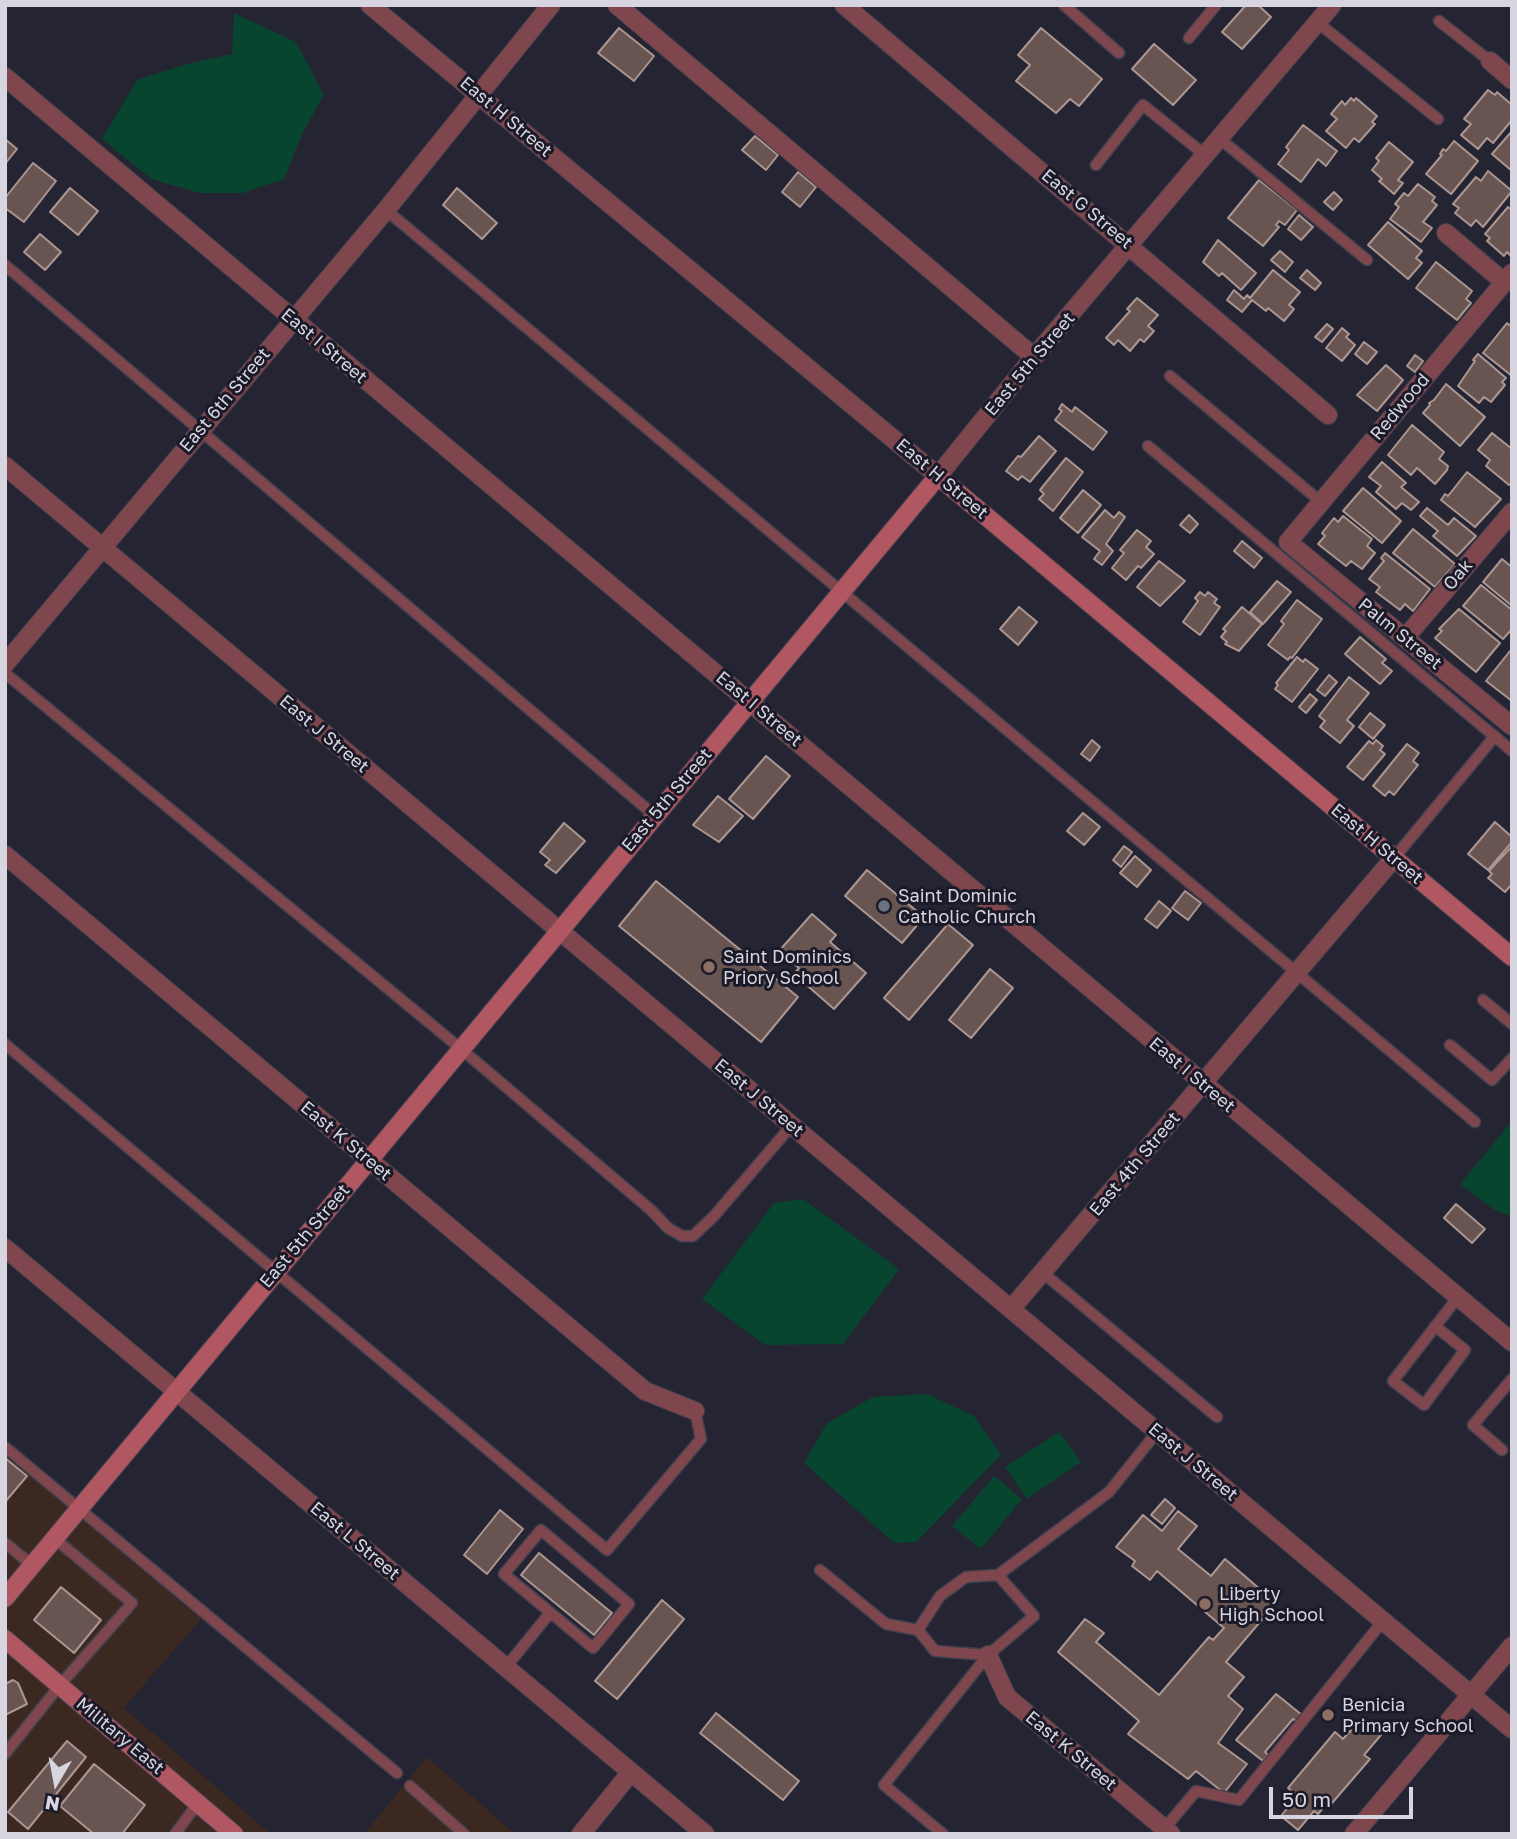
<!DOCTYPE html>
<style>
body{margin:0}
#map{position:relative;width:1517px;height:1839px;overflow:hidden;background:#252432;font-family:"Golos Text",sans-serif}
canvas{display:block}
.frame{position:absolute;inset:0;border:7px solid #d7d6e0;pointer-events:none}
.north{position:absolute;left:21px;top:1748px;width:70px;height:70px;-webkit-text-stroke:5px #1b1a28;paint-order:stroke;rotate:190deg;font-size:19px;font-weight:700;line-height:28px;text-align:center;color:#d7d6e0}
.north::after{content:'';display:block;margin:auto;width:24px;height:32px;background:#d7d6e0;clip-path:polygon(50% 0,100% 100%,50% 72%,0 100%)}
.scale{position:absolute;left:1269px;top:1787px;width:144px;height:32px;box-sizing:border-box;border:4px solid #d7d6e0;border-top:0;padding-left:9px;font-size:21px;line-height:24px;white-space:nowrap;color:#d7d6e0;-webkit-text-stroke:5px #1b1a28;paint-order:stroke}
</style>
<div id="map">
<canvas width="1517" height="1839"></canvas>
<div class="frame"></div>
<div class="north">N</div>
<div class="scale">50 m</div>
</div>
<script>
const c = document.querySelector('canvas').getContext('2d');
c.lineJoin = 'round';
function paint(path, color) { c.fillStyle = color; c.fill(path, 'evenodd'); }
const poly = rows => new Path2D(rows.map(r => 'M' + r).join(''));
function trace(path, color, width, dash) { c.strokeStyle = color; c.lineWidth = width; c.lineCap = dash ? 'butt' : 'round'; c.setLineDash(dash || []); c.stroke(path); }
function label(font, color, halo, rows, align = 'center') {
  c.font = font + ' "Golos Text",sans-serif'; c.lineWidth = 6; c.setLineDash([]); c.textBaseline = 'middle'; c.strokeStyle = halo; c.fillStyle = color; for (const [text, x, y, turn = 0] of rows) {
    c.save(); c.translate(x, y); c.rotate((+turn || 0) * Math.PI / 180); c.textAlign = isNaN(turn) ? turn : align; if (halo) c.strokeText(text, 0, 0); c.fillText(text, 0, 0); c.restore();
  }
}
const commercial = poly([
 [5,1455,201,1619,124,1708,271,1834,5,1834],
 [427,1757,515,1834,364,1834]
]);
const green = poly([
 [234,13,296,42,324,95,303,132,284,179,243,193,200,193,151,179,102,139,137,80,187,64,232,54],
 [1512,1121,1512,1217,1493,1209,1460,1184],
 [803,1199,899,1269,843,1344,765,1345,702,1299,774,1203],
 [927,1394,974,1416,1001,1455,916,1542,894,1543,804,1463,827,1423,873,1397],
 [1059,1432,1081,1462,1027,1499,1005,1467],
 [994,1476,1022,1499,981,1549,952,1526]
]);
const building = poly([
 [1246,5,1258,5,1271,17,1242,49,1222,32,1246,5],
 [619,28,654,56,634,81,598,53,619,28],
 [1041,28,1102,79,1079,106,1070,99,1056,113,1016,81,1030,65,1018,55,1041,28],
 [1154,44,1196,80,1173,105,1132,69,1154,44],
 [1488,90,1495,95,1497,92,1512,105,1512,120,1493,143,1487,138,1478,149,1461,135,1471,124,1464,119,1488,90],
 [1351,98,1354,101,1356,98,1377,116,1372,122,1375,124,1359,142,1354,138,1346,148,1326,131,1337,119,1331,114,1342,101,1345,105,1351,98],
 [1303,125,1337,151,1326,166,1318,159,1301,182,1278,164,1289,150,1286,147,1303,125],
 [1512,131,1512,171,1492,154,1512,131],
 [755,136,778,155,766,170,742,150,755,136],
 [5,139,17,149,5,164,5,139],
 [1454,141,1478,161,1451,194,1426,174,1442,155,1440,154,1443,149,1446,151,1454,141],
 [1389,142,1413,162,1398,180,1403,183,1394,194,1379,181,1382,179,1372,170,1379,161,1376,158,1389,142],
 [33,163,56,181,24,222,5,208,5,198,33,163],
 [1488,171,1512,191,1483,227,1476,220,1471,226,1455,213,1459,208,1453,204,1476,177,1481,181,1488,171],
 [798,172,816,187,800,207,782,192,798,172],
 [1259,180,1297,210,1285,225,1279,221,1276,225,1279,227,1263,246,1228,218,1259,180],
 [1418,184,1435,197,1432,201,1437,205,1423,222,1432,228,1421,242,1390,219,1399,207,1395,204,1404,193,1408,196,1418,184],
 [70,188,98,211,78,235,50,212,70,188],
 [457,188,497,223,482,239,443,205,457,188],
 [1334,192,1342,200,1333,210,1324,202,1334,192],
 [1508,207,1512,210,1512,257,1507,252,1504,256,1487,241,1490,238,1485,234,1508,207],
 [1299,215,1313,227,1301,240,1288,229,1299,215],
 [1388,222,1422,251,1416,258,1422,263,1408,279,1368,245,1388,222],
 [40,234,61,252,45,270,24,252,40,234],
 [1218,240,1256,273,1241,290,1222,273,1219,276,1203,262,1218,240],
 [1280,251,1293,262,1285,272,1271,260,1280,251],
 [1436,262,1472,291,1466,299,1471,303,1457,320,1416,288,1436,262],
 [1273,270,1300,292,1289,305,1294,309,1284,321,1268,308,1266,311,1252,300,1242,312,1227,300,1234,290,1244,299,1247,295,1250,298,1273,270],
 [1307,270,1321,283,1315,290,1300,278,1307,270],
 [1137,298,1158,315,1148,326,1154,331,1144,342,1140,339,1130,351,1118,340,1114,345,1106,338,1130,311,1127,309,1137,298],
 [1507,323,1512,327,1512,376,1483,353,1507,323],
 [1327,324,1333,329,1322,342,1315,337,1327,324],
 [1342,328,1349,334,1346,337,1355,345,1342,361,1326,348,1342,328],
 [1364,342,1377,352,1367,364,1355,354,1364,342],
 [1478,354,1506,378,1502,382,1505,385,1491,402,1484,397,1479,403,1458,386,1475,361,1473,360,1478,354],
 [1415,355,1423,361,1415,372,1407,366,1415,355],
 [1386,365,1403,380,1377,411,1357,395,1386,365],
 [1446,384,1485,417,1460,446,1423,413,1430,405,1429,403,1434,400,1446,384],
 [1062,404,1072,412,1075,407,1107,432,1093,450,1055,420,1062,411,1059,409,1062,404],
 [1412,425,1444,452,1439,459,1448,466,1447,470,1435,484,1417,468,1411,475,1388,455,1412,425],
 [1492,433,1512,449,1512,482,1509,485,1486,466,1490,460,1478,450,1492,433],
 [1039,436,1056,451,1030,482,1022,476,1018,480,1006,471,1018,456,1021,457,1039,436],
 [1066,458,1083,472,1053,511,1039,499,1044,494,1040,490,1066,458],
 [1382,462,1406,483,1401,487,1419,502,1411,510,1402,503,1396,509,1376,492,1381,486,1369,477,1382,462],
 [1467,472,1501,499,1475,527,1441,500,1445,494,1448,496,1467,472],
 [1363,488,1401,521,1382,543,1343,511,1363,488],
 [1083,490,1101,505,1078,533,1060,518,1083,490],
 [1427,508,1448,525,1454,518,1476,536,1457,556,1433,536,1438,531,1420,516,1427,508],
 [1105,510,1114,518,1119,512,1125,517,1106,544,1113,551,1102,565,1094,559,1100,551,1082,537,1105,510],
 [1189,515,1198,524,1190,533,1180,525,1189,515],
 [1343,516,1372,539,1367,546,1375,553,1362,569,1351,561,1346,566,1318,544,1325,536,1322,533,1334,518,1338,522,1343,516],
 [1413,529,1455,564,1435,587,1393,553,1413,529],
 [1137,530,1151,541,1146,547,1154,554,1141,568,1138,566,1126,580,1112,568,1124,553,1120,550,1137,530],
 [1242,541,1262,558,1254,568,1234,551,1242,541],
 [1385,553,1430,589,1413,611,1405,604,1400,610,1376,592,1380,587,1369,579,1384,561,1381,558,1385,553],
 [1502,559,1512,567,1512,606,1483,582,1502,559],
 [1159,561,1185,581,1160,606,1137,587,1159,561],
 [1277,581,1291,592,1263,624,1250,612,1277,581],
 [1481,585,1512,610,1512,629,1503,639,1463,606,1481,585],
 [1200,592,1205,596,1208,592,1217,599,1214,603,1220,607,1200,635,1183,622,1198,601,1195,598,1200,592],
 [1297,600,1322,619,1292,658,1290,657,1288,660,1268,645,1284,624,1281,621,1297,600],
 [1019,607,1037,622,1018,645,1000,629,1019,607],
 [1242,607,1262,624,1239,651,1225,644,1227,642,1221,637,1226,631,1223,629,1242,607],
 [1459,609,1500,643,1476,672,1435,638,1442,631,1439,629,1459,609],
 [1360,637,1386,659,1382,663,1392,671,1380,684,1345,654,1360,637],
 [1510,651,1512,653,1512,701,1486,681,1510,651],
 [1297,657,1303,662,1305,659,1318,669,1292,702,1275,689,1278,685,1276,683,1297,657],
 [1329,675,1337,682,1325,696,1317,690,1329,675],
 [1349,677,1369,693,1347,720,1354,726,1340,743,1320,727,1325,721,1319,716,1349,677],
 [1310,694,1317,700,1306,713,1299,707,1310,694],
 [1370,713,1385,725,1373,739,1359,727,1370,713],
 [1092,740,1100,747,1090,761,1081,754,1092,740],
 [1376,740,1383,746,1380,750,1385,754,1363,780,1347,767,1369,741,1373,744,1376,740],
 [1407,744,1419,753,1413,761,1418,765,1394,795,1389,791,1385,796,1373,786,1407,744],
 [766,756,790,776,753,819,729,799,766,756],
 [718,796,743,816,719,842,693,825,718,796],
 [1083,813,1100,827,1084,845,1067,831,1083,813],
 [1495,822,1512,837,1512,842,1488,870,1468,854,1495,822],
 [564,823,585,841,556,873,545,865,550,860,540,852,564,823],
 [1124,846,1132,852,1121,867,1113,860,1124,846],
 [1512,846,1512,884,1505,892,1488,878,1492,874,1489,871,1512,846],
 [1135,856,1151,870,1137,887,1120,873,1135,856],
 [867,870,924,917,902,943,845,896,867,870],
 [656,881,798,997,761,1042,619,926,656,881],
 [1185,891,1201,903,1188,920,1172,908,1185,891],
 [1159,901,1171,911,1157,928,1145,919,1159,901],
 [812,914,836,935,830,942,866,973,834,1009,794,974,799,968,779,951,812,914],
 [948,924,973,945,909,1020,884,998,948,924],
 [990,969,1013,988,971,1038,949,1020,990,969],
 [1456,1204,1485,1229,1472,1243,1444,1218,1456,1204],
 [5,1458,27,1476,5,1502,5,1458],
 [1165,1499,1175,1508,1162,1524,1151,1515,1165,1499],
 [500,1510,523,1529,487,1574,464,1555,500,1510],
 [1178,1511,1197,1526,1178,1549,1211,1576,1225,1559,1276,1603,1226,1662,1244,1677,1228,1696,1243,1709,1218,1743,1247,1764,1224,1793,1196,1771,1188,1779,1128,1734,1139,1721,1058,1652,1085,1619,1104,1633,1096,1642,1159,1695,1209,1637,1213,1640,1224,1628,1157,1571,1150,1580,1132,1566,1135,1561,1116,1547,1143,1515,1162,1531,1178,1511],
 [539,1553,612,1613,594,1635,521,1575,539,1553],
 [61,1587,101,1620,74,1653,34,1620,61,1587],
 [662,1600,684,1619,617,1699,595,1681,662,1600],
 [13,1680,18,1683,27,1704,5,1715,5,1684,13,1680],
 [1276,1694,1302,1715,1296,1721,1293,1719,1265,1752,1268,1755,1263,1761,1236,1740,1276,1694],
 [716,1713,799,1781,783,1800,700,1733,716,1713],
 [1362,1718,1381,1735,1364,1755,1370,1759,1332,1803,1330,1800,1318,1814,1314,1811,1298,1830,1281,1816,1297,1796,1288,1788,1335,1732,1343,1739,1362,1718],
 [67,1741,86,1757,28,1829,8,1812,67,1741],
 [94,1764,145,1805,122,1834,94,1834,60,1806,94,1764]
]);
const lane = poly([
 [1064,5,1119,53],
 [1439,21,1490,61],
 [1317,22,1438,119],
 [1189,38,1216,5],
 [1219,138,1367,260],
 [1096,165,1143,105,1205,155],
 [386,210,1475,1122],
 [5,265,654,815],
 [1170,376,1321,502],
 [1148,446,1512,751],
 [5,673,460,1048,651,1210,668,1228,682,1236,693,1236,714,1216,792,1125],
 [1394,858,1495,736],
 [1483,1000,1512,1024],
 [5,1044,607,1550,701,1439,695,1411],
 [1450,1045,1492,1080,1512,1058],
 [1042,1272,1217,1417],
 [1435,1326,1465,1350,1424,1405,1393,1381,1458,1297],
 [5,1447,397,1773],
 [1502,1450,1473,1425,1512,1379],
 [541,1530,629,1604,593,1648,504,1574,541,1530],
 [5,1543,32,1565],
 [820,1570,886,1624,918,1630],
 [988,1655,935,1651,918,1630,940,1596,966,1577,998,1575],
 [506,1667,550,1613],
 [5,1754,60,1685,132,1603,54,1538],
 [410,1786,464,1834],
 [1164,1829,1196,1791,1239,1800,1383,1621],
 [175,1834,198,1803],
 [943,1834,884,1785,988,1655,1034,1616,998,1575,1109,1492,1157,1432]
]);
const street = poly([
 [370,5,938,476,1034,357,1332,5],
 [617,5,1034,357],
 [844,5,1328,415],
 [1490,61,1512,80],
 [5,77,1512,1342],
 [1446,233,1504,282],
 [1512,273,1288,542,1512,726],
 [5,466,1512,1729],
 [1405,638,1512,512],
 [5,664,386,210,551,5],
 [5,855,645,1391,695,1411],
 [5,1248,705,1834],
 [1011,1309,1394,858],
 [988,1655,1007,1697,1171,1834],
 [581,1834,631,1772],
 [1354,1834,1512,1646]
]);
const secondary = poly([
 [5,1598,938,476,1512,957],
 [5,1639,234,1834]
]);
const markers = [
 [884,906,7,"#6b7280"],
 [709,967,7,"#8d6e63"],
 [1205,1604,7,"#8d6e63"],
 [1328,1715,7,"#8d6e63"]
];
const streetNames = [
 ["East H Street",506,117,40],
 ["East G Street",1087,209,40],
 ["East I Street",324,346,40],
 ["East 5th Street",1030,364,-50],
 ["East 6th Street",225,400,-50],
 ["Redwood",1400,407,-50],
 ["East H Street",942,479,40],
 ["Oak",1458,575,-50],
 ["Palm Street",1400,634,39],
 ["East I Street",759,709,40],
 ["East J Street",324,734,40],
 ["East 5th Street",667,800,-50],
 ["East H Street",1377,844,40],
 ["East I Street",1192,1075,40],
 ["East J Street",759,1098,40],
 ["East K Street",346,1141,40],
 ["East 4th Street",1135,1164,-50],
 ["East 5th Street",305,1236,-50],
 ["East J Street",1193,1462,40],
 ["East L Street",355,1541,40],
 ["Military East",120,1736,40],
 ["East K Street",1071,1751,40]
];
const poiNames = [
 ["Saint Dominic",898,896],
 ["Catholic Church",898,917],
 ["Saint Dominics",723,957],
 ["Priory School",723,978],
 ["Liberty",1219,1594],
 ["High School",1219,1615],
 ["Benicia",1342,1705],
 ["Primary School",1342,1726]
];
paint(commercial, '#3a2821');
paint(green, '#07452e');
paint(building, '#685551');
trace(building, '#ab9691', 2);
trace(lane, '#41404e', 13);
trace(street, '#41404e', 20);
trace(secondary, '#41404e', 20);
trace(lane, '#7f474d', 10);
trace(street, '#7f474d', 18);
trace(secondary, '#b05762', 18);
for (const [x, y, r, color] of markers) { const dot = new Path2D(); dot.arc(x, y, r, 0, 2 * Math.PI); c.fillStyle = color; c.fill(dot); trace(dot, '#1b1a28', 2.5); }
label('18px', '#d7d6e0', '#1b1a28', streetNames);
label('18px', '#d7d6e0', '#1b1a28', poiNames, 'left');
</script>
